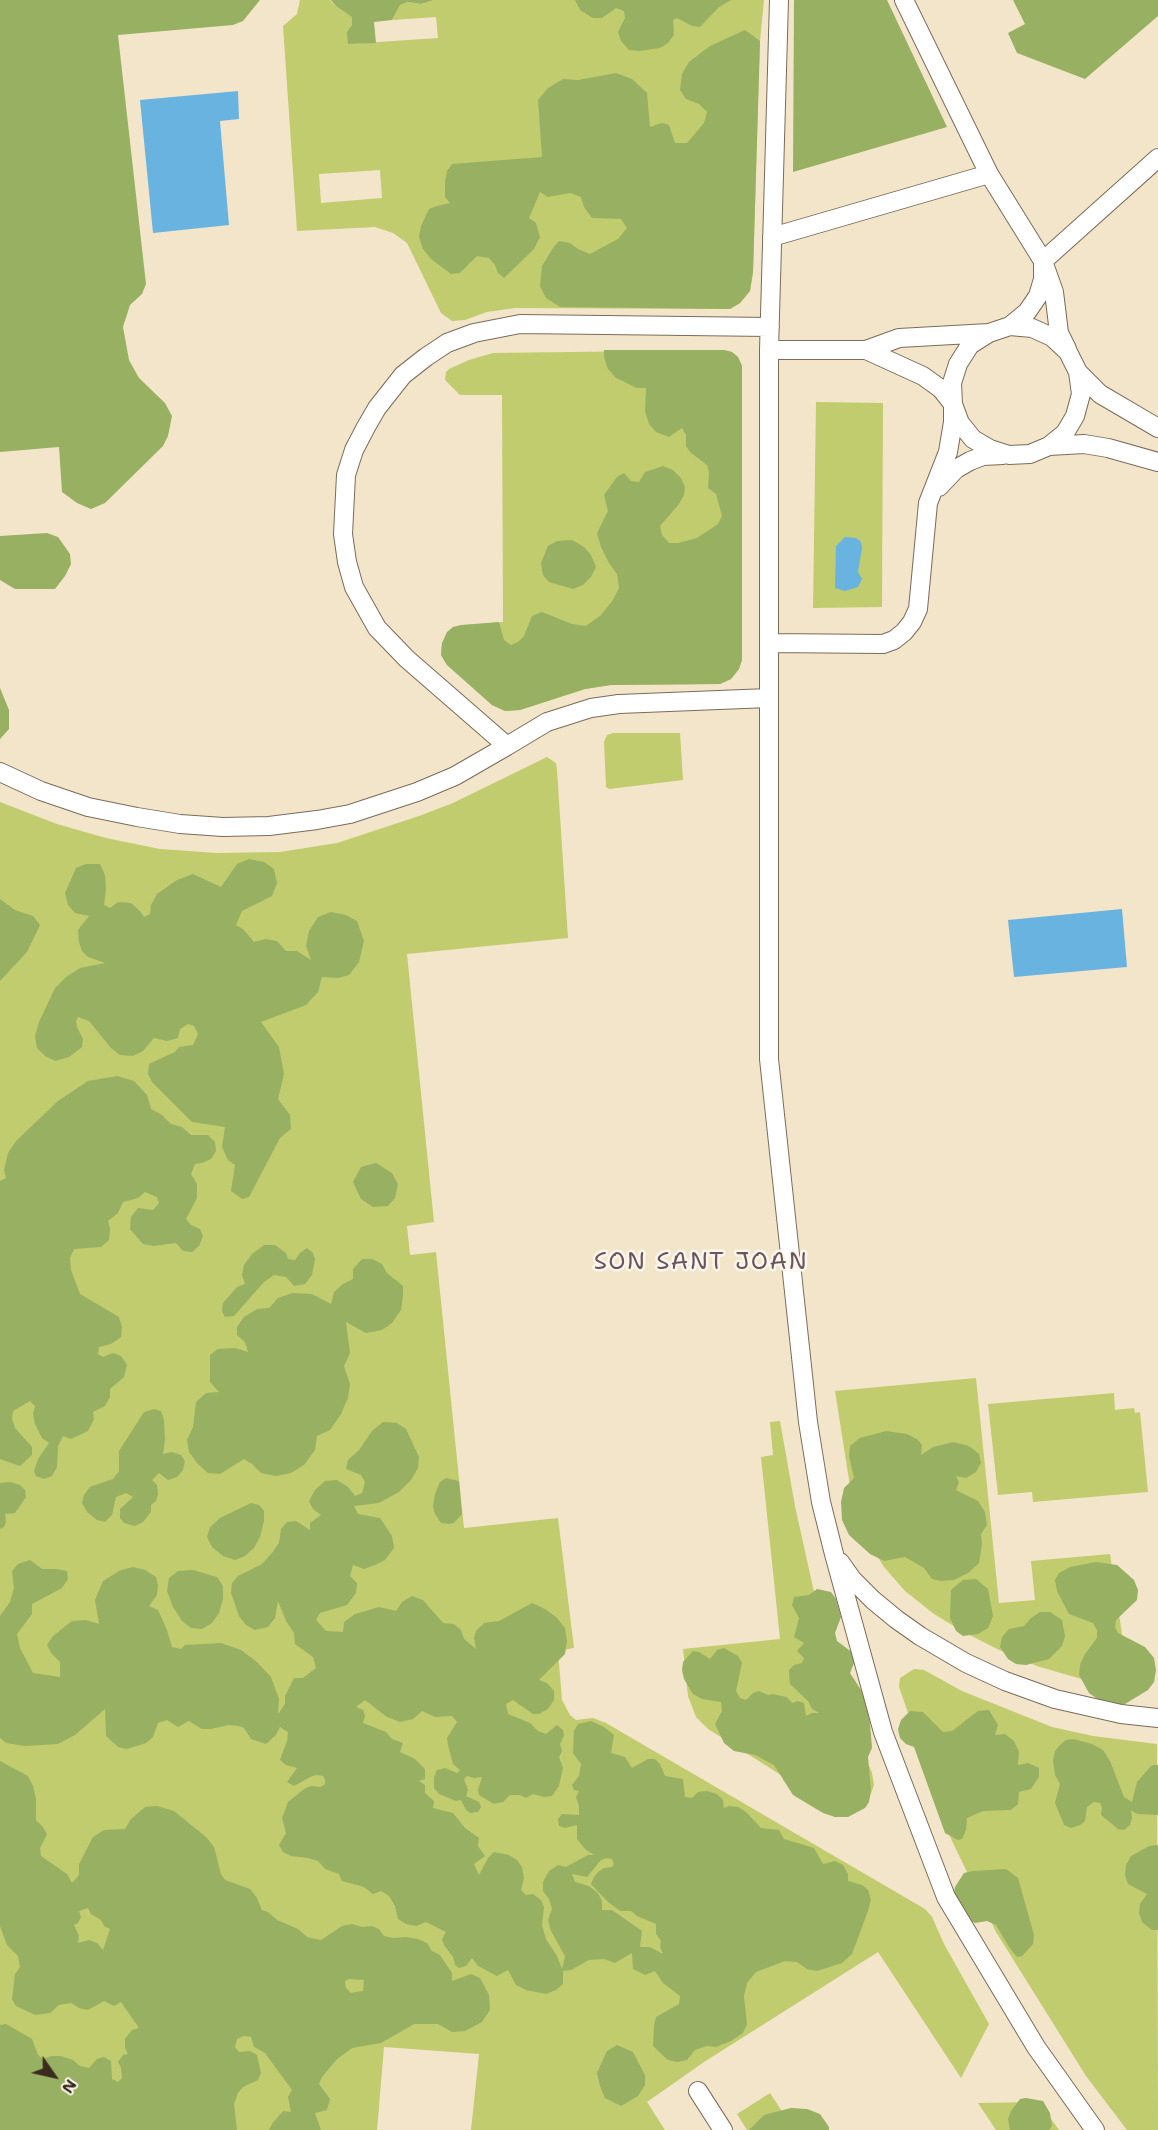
<!DOCTYPE html>
<style>
body{margin:0}
#map{position:relative;width:1158px;height:2130px;overflow:hidden;background:#f3e5ca;font-family:"Shantell Sans",sans-serif}
canvas{display:block}
.north{position:absolute;left:24px;top:2046px;width:60px;height:60px;-webkit-text-stroke:4px #fbf7ec;paint-order:stroke;rotate:124deg;font-size:16px;font-weight:700;line-height:24px;text-align:center;color:#3b2a1e}
.north::after{content:'';display:block;margin:auto;width:21px;height:27px;background:#3b2a1e;clip-path:polygon(50% 0,100% 100%,50% 72%,0 100%)}
</style>
<div id="map">
<canvas width="1158" height="2130"></canvas>
<div class="north">N</div>
</div>
<script>
const c = document.querySelector('canvas').getContext('2d');
c.lineJoin = 'round';
function paint(path, color) { c.fillStyle = color; c.fill(path, 'evenodd'); }
const poly = rows => new Path2D(rows.map(r => 'M' + r).join(''));
function trace(path, color, width, dash) { c.strokeStyle = color; c.lineWidth = width; c.lineCap = dash ? 'butt' : 'round'; c.setLineDash(dash || []); c.stroke(path); }
function label(font, color, halo, rows, align = 'center') {
  c.font = font + ' "Shantell Sans",sans-serif'; c.lineWidth = 5; c.setLineDash([]); c.textBaseline = 'middle'; c.strokeStyle = halo; c.fillStyle = color; for (const [text, x, y, turn = 0] of rows) {
    c.save(); c.translate(x, y); c.rotate((+turn || 0) * Math.PI / 180); c.textAlign = isNaN(turn) ? turn : align; if (halo) c.strokeText(text, 0, 0); c.fillText(text, 0, 0); c.restore();
  }
}
const green = poly([
 [300,0,330,0,336,6,353,17,349,44,438,38,436,17,392,20,400,5,408,2,421,4,434,0,764,0,760,41,753,272,750,291,740,303,730,309,515,308,487,312,465,320,452,321,441,313,407,243,393,233,375,227,297,231,283,26,297,14],
 [380,170,382,198,321,203,319,174],
 [724,350,732,352,738,357,742,366,742,659,739,669,731,679,720,684,611,685,585,689,520,710,505,711,492,705,447,665,441,655,442,643,453,627,503,622,502,395,460,395,445,380,446,372,449,369,469,360,493,353],
 [816,402,883,403,882,607,813,608],
 [613,733,680,733,683,780,609,789,606,787,604,742,607,735],
 [547,757,556,763,557,770,568,938,407,954,434,1222,407,1226,410,1255,436,1252,464,1528,558,1518,574,1648,558,1651,562,1700,570,1715,576,1720,593,1718,606,1723,925,1909,932,1917,944,1944,989,2024,961,2078,878,1952,704,2062,647,2102,665,2130,471,2130,479,2054,384,2047,377,2130,0,2130,0,802,57,824,106,838,160,849,217,853,280,852,337,843,419,816,453,803],
 [976,1378,999,1603,1035,1600,1031,1561,1110,1554,1129,1681,1100,1684,1064,1674,1037,1666,997,1649,962,1631,934,1614,905,1591,884,1567,866,1537,853,1505,835,1391],
 [1114,1393,1115,1410,1134,1408,1135,1413,1140,1412,1148,1492,1033,1502,1032,1492,998,1495,988,1404],
 [780,1421,795,1506,814,1592,855,1732,872,1773,874,1785,869,1799,827,1804,708,1729,696,1717,688,1696,683,1649,780,1639,761,1457,773,1455,770,1422],
 [914,1669,924,1670,962,1691,1052,1727,1093,1736,1157,1744,1158,2130,1127,2130,1086,2076,996,1932,952,1841,933,1792,918,1741,899,1687,900,1678],
 [770,2093,794,2130,747,2130,737,2114],
 [1039,2102,1059,2130,996,2130,978,2103]
]);
const forest = poly([
 [0,0,260,0,243,21,233,25,118,35,146,284,142,294,130,305,123,327,129,360,139,378,165,403,172,416,168,436,163,446,105,503,91,509,77,503,62,492,59,447,0,452],
 [331,0,434,0,421,4,408,2,400,5,392,20,374,22,376,43,348,44,347,32,352,25,352,17,336,6],
 [575,0,731,0,719,7,700,27,692,26,677,18,673,20,674,35,668,43,660,48,639,51,629,50,621,41,618,32,625,18,624,11,616,8,602,18,593,18,580,10],
 [794,0,887,0,947,127,793,172],
 [1013,0,1158,0,1158,16,1085,79,1017,53,1008,33,1025,24],
 [745,30,760,41,753,272,750,291,740,303,730,309,560,307,546,298,540,286,542,266,553,248,559,241,570,243,578,249,590,254,618,239,627,228,621,219,592,218,584,207,581,197,570,193,548,197,540,192,529,218,536,223,540,237,534,249,504,278,498,273,495,265,489,258,477,256,460,273,451,274,431,259,423,249,419,237,421,226,429,209,437,206,450,203,445,197,445,182,447,171,452,164,542,157,538,100,548,88,563,79,578,80,616,73,632,79,647,93,650,127,662,123,669,125,675,143,687,143,704,123,707,112,699,104,686,99,680,90,682,74,689,62,710,46],
 [604,350,724,350,732,352,738,357,742,366,742,660,739,669,731,679,720,684,611,685,585,689,520,710,505,711,492,705,447,665,441,655,442,643,447,632,453,627,461,625,499,622,504,640,511,645,518,642,524,636,532,616,542,612,572,624,586,626,601,615,613,600,619,588,617,574,609,563,601,547,597,533,608,511,604,495,617,477,624,473,631,481,639,482,645,472,663,466,673,470,681,478,685,487,684,495,679,504,660,526,662,535,669,543,678,543,697,538,718,524,722,516,716,494,708,488,709,472,707,465,690,452,686,446,686,435,682,428,669,437,656,432,649,424,645,411,646,388,637,388,616,378,608,369,604,357],
 [47,533,58,537,70,554,71,564,65,576,55,589,15,589,0,580,0,536],
 [572,540,584,547,591,555,596,567,591,577,583,585,573,589,549,582,543,575,541,563,548,546,557,541],
 [0,688,9,710,9,729,0,739],
 [249,859,264,862,274,869,277,883,272,896,242,911,236,925,243,929,254,942,265,939,277,941,286,951,297,951,311,960,306,946,309,931,318,917,331,912,346,915,357,921,364,941,359,962,349,975,338,978,322,977,318,992,306,1005,261,1022,279,1047,284,1074,278,1099,290,1115,291,1129,280,1138,249,1197,242,1199,231,1191,235,1165,228,1160,222,1147,225,1127,192,1122,152,1082,148,1074,149,1064,175,1052,179,1047,193,1045,198,1034,194,1026,188,1024,180,1029,178,1038,167,1041,154,1038,143,1051,133,1056,120,1055,111,1048,89,1021,78,1017,76,1021,77,1027,83,1039,82,1047,69,1057,55,1061,45,1056,37,1048,35,1036,39,1022,55,988,66,977,80,968,105,963,88,957,82,951,79,942,78,930,89,916,75,913,68,905,65,893,76,868,86,864,100,864,105,875,106,889,104,905,110,908,118,902,131,903,140,911,144,917,150,914,151,905,157,894,177,880,193,874,221,887,237,864],
 [0,899,15,910,33,916,40,925,27,952,0,981],
 [117,1076,134,1081,147,1095,151,1109,162,1115,171,1124,182,1127,191,1135,208,1135,215,1142,216,1151,211,1159,202,1163,195,1164,191,1174,197,1184,197,1198,186,1219,191,1225,200,1229,203,1236,199,1246,192,1252,183,1251,176,1243,154,1246,143,1244,130,1229,131,1217,138,1208,153,1210,159,1203,157,1197,145,1192,138,1198,123,1202,118,1213,108,1221,110,1229,109,1240,101,1247,74,1249,70,1258,71,1270,80,1294,119,1317,122,1327,121,1337,111,1344,99,1347,98,1354,103,1357,113,1353,121,1356,127,1365,124,1377,110,1389,110,1397,105,1406,93,1412,94,1419,88,1431,71,1439,63,1436,58,1446,57,1467,52,1476,44,1479,36,1476,34,1471,38,1459,49,1443,42,1438,35,1424,33,1414,35,1406,30,1401,13,1411,12,1419,15,1428,32,1447,32,1455,20,1466,0,1459,0,1181,6,1178,4,1170,8,1153,16,1141,58,1101,88,1081],
 [376,1163,392,1173,398,1184,395,1198,388,1206,373,1207,361,1199,353,1182,361,1167],
 [264,1245,275,1245,286,1253,288,1259,295,1260,300,1253,307,1248,313,1253,315,1259,312,1275,305,1284,294,1286,286,1277,274,1275,264,1282,234,1316,225,1317,222,1311,223,1303,237,1287,245,1284,242,1275,244,1265,252,1254],
 [362,1259,372,1259,382,1264,387,1273,403,1286,403,1295,401,1310,392,1323,382,1330,366,1333,346,1322,350,1353,344,1366,350,1384,348,1398,341,1414,330,1430,317,1436,315,1450,304,1465,291,1473,276,1476,261,1473,252,1464,244,1459,220,1474,208,1473,197,1463,189,1452,187,1440,193,1427,196,1402,206,1393,219,1392,210,1382,210,1355,218,1349,235,1348,248,1352,245,1342,237,1335,237,1327,244,1317,257,1309,269,1308,278,1298,292,1293,312,1294,331,1304,334,1292,343,1284,353,1279,353,1269],
 [154,1409,161,1411,164,1420,165,1440,163,1454,172,1452,181,1455,185,1461,183,1470,177,1477,168,1480,159,1473,152,1480,157,1485,158,1494,156,1501,151,1505,151,1512,143,1522,135,1526,124,1523,120,1518,120,1509,133,1497,126,1493,116,1497,112,1515,105,1522,97,1520,87,1512,82,1503,84,1495,90,1487,113,1479,119,1471,119,1451,144,1412],
 [383,1422,397,1423,406,1429,419,1457,418,1468,411,1480,399,1492,379,1503,354,1506,358,1514,380,1518,392,1536,394,1548,385,1560,375,1565,364,1569,353,1565,350,1576,357,1583,356,1593,347,1605,320,1613,316,1620,326,1631,343,1632,344,1622,355,1614,379,1607,396,1611,402,1602,412,1596,423,1600,443,1623,454,1624,461,1630,464,1639,476,1649,474,1638,476,1631,484,1623,499,1621,532,1603,545,1609,556,1617,565,1628,567,1641,565,1654,539,1680,547,1683,554,1691,554,1700,548,1709,539,1714,533,1714,513,1700,506,1704,508,1714,530,1723,538,1731,546,1734,557,1725,563,1730,564,1736,560,1744,562,1751,559,1757,563,1768,559,1786,552,1796,544,1797,533,1794,526,1798,520,1795,510,1795,503,1802,494,1804,479,1795,478,1790,482,1777,474,1778,467,1776,464,1779,468,1790,466,1796,479,1802,481,1807,478,1812,470,1813,466,1810,461,1800,456,1801,439,1794,434,1788,434,1777,437,1770,445,1768,457,1773,460,1770,453,1764,448,1745,447,1738,457,1722,452,1716,435,1717,422,1711,413,1719,400,1722,387,1717,365,1700,356,1707,363,1710,365,1716,363,1723,386,1732,392,1739,403,1743,400,1752,415,1759,425,1769,425,1779,419,1781,425,1785,425,1793,434,1801,433,1808,453,1813,465,1828,479,1838,478,1846,485,1856,474,1864,479,1875,488,1858,494,1852,509,1855,517,1860,522,1867,524,1878,521,1890,526,1895,533,1894,541,1900,544,1907,542,1925,546,1939,557,1956,562,1969,565,1956,551,1931,548,1920,552,1909,549,1899,543,1891,543,1882,549,1871,558,1865,566,1867,588,1855,594,1855,585,1849,577,1839,577,1825,565,1828,559,1826,558,1819,562,1814,579,1815,579,1806,576,1797,579,1791,574,1790,572,1785,579,1776,581,1764,573,1753,574,1731,578,1724,591,1721,604,1727,614,1735,611,1753,625,1757,632,1768,648,1759,655,1759,660,1764,665,1776,683,1779,685,1797,692,1798,698,1792,707,1791,717,1794,723,1800,724,1808,729,1806,738,1807,746,1812,761,1828,779,1830,784,1839,814,1848,823,1864,835,1861,843,1865,848,1874,848,1881,862,1885,868,1890,871,1900,868,1911,852,1954,842,1963,817,1971,807,1969,797,1962,785,1961,756,1972,747,1983,744,1996,747,2024,743,2033,731,2041,716,2047,707,2046,695,2050,687,2060,677,2062,668,2060,653,2046,654,2025,656,2017,679,2004,680,1996,663,1983,655,1971,645,1975,633,1969,632,1953,615,1963,604,1959,589,1960,571,1970,563,1971,563,1984,556,1990,546,1994,526,1990,516,1985,508,1970,497,1976,478,1966,472,1958,466,1966,459,1968,455,1965,453,1957,444,1945,442,1939,446,1932,426,1922,416,1926,406,1924,398,1919,395,1906,389,1896,381,1891,373,1894,364,1887,342,1881,339,1874,325,1869,318,1861,308,1858,291,1856,283,1852,279,1845,286,1833,282,1818,288,1802,304,1789,311,1786,321,1787,325,1784,325,1780,323,1776,317,1775,312,1776,294,1786,287,1782,297,1768,286,1765,280,1760,287,1741,288,1732,280,1727,276,1735,266,1744,251,1739,244,1728,238,1726,228,1725,211,1729,202,1729,189,1721,178,1727,167,1720,158,1723,153,1737,146,1743,127,1749,118,1747,106,1736,105,1709,75,1735,58,1744,25,1746,6,1743,0,1738,0,1616,10,1602,14,1588,12,1571,18,1564,30,1560,42,1569,57,1569,67,1571,68,1579,62,1588,32,1604,32,1614,17,1634,20,1648,33,1673,60,1677,60,1662,51,1653,47,1645,53,1636,72,1621,86,1620,99,1624,95,1600,103,1581,121,1570,133,1567,145,1570,156,1577,158,1585,157,1595,149,1606,158,1610,167,1630,172,1647,181,1649,185,1645,221,1643,241,1650,257,1662,271,1677,279,1699,278,1714,285,1704,285,1696,294,1678,303,1678,316,1668,313,1657,295,1644,294,1633,286,1621,278,1601,275,1618,268,1627,255,1630,246,1625,239,1616,231,1593,232,1583,238,1576,262,1564,272,1553,279,1543,281,1529,287,1522,296,1521,310,1530,310,1523,321,1515,313,1509,309,1501,315,1490,325,1481,337,1480,348,1487,355,1496,362,1493,365,1482,361,1475,346,1469,348,1460,359,1450,372,1431],
 [606,1858,612,1859,614,1864,612,1867,604,1868,598,1872,594,1877,591,1884,608,1902,620,1911,631,1911,637,1916,656,1924,656,1934,661,1941,660,1947,663,1954,650,1947,640,1947,642,1931,612,1910,602,1910,602,1901,598,1893,589,1886,575,1882,572,1874,587,1877,601,1860],
 [886,1431,907,1434,917,1439,922,1445,921,1455,933,1447,953,1442,969,1446,979,1454,981,1463,976,1472,966,1478,956,1476,959,1482,956,1490,978,1501,985,1512,987,1525,981,1534,982,1544,979,1563,968,1573,954,1580,941,1581,932,1579,924,1568,905,1557,884,1561,870,1554,849,1535,842,1520,841,1502,844,1488,854,1478,849,1456,850,1446,860,1438],
 [446,1478,459,1481,462,1514,454,1523,449,1524,441,1523,435,1514,433,1507,435,1494,440,1482],
 [10,1482,20,1485,25,1490,26,1497,15,1513,5,1514,6,1522,4,1527,0,1529,0,1483],
 [251,1503,259,1505,264,1511,264,1521,260,1537,254,1548,245,1556,235,1560,223,1556,212,1547,207,1537,210,1527,220,1518],
 [1096,1562,1117,1565,1134,1580,1138,1590,1137,1600,1116,1620,1115,1627,1118,1633,1145,1647,1154,1658,1156,1670,1154,1682,1148,1690,1125,1704,1112,1704,1099,1700,1089,1693,1079,1675,1080,1665,1085,1654,1097,1638,1097,1630,1093,1623,1069,1614,1057,1591,1055,1580,1059,1573,1070,1567],
 [193,1570,217,1577,223,1586,223,1599,219,1613,212,1623,202,1629,191,1628,182,1621,173,1607,167,1591,169,1578,178,1571],
 [976,1579,988,1589,993,1616,988,1628,978,1634,963,1636,956,1631,950,1618,951,1590,963,1580],
 [817,1589,831,1592,836,1599,841,1617,835,1633,837,1641,853,1653,854,1663,850,1673,863,1693,870,1723,872,1748,868,1757,871,1790,869,1802,865,1808,848,1817,835,1817,823,1813,793,1795,774,1765,755,1755,734,1751,724,1743,715,1724,722,1711,721,1702,702,1699,693,1694,684,1679,682,1670,683,1662,693,1651,699,1652,710,1659,717,1650,724,1648,738,1656,742,1663,736,1691,740,1698,746,1700,753,1693,759,1691,768,1695,772,1694,787,1697,792,1703,798,1701,804,1703,806,1716,812,1713,819,1713,812,1709,808,1701,790,1684,789,1670,794,1665,802,1663,804,1658,797,1651,804,1643,794,1637,799,1618,792,1605,794,1597,809,1595],
 [1040,1612,1050,1612,1062,1620,1065,1636,1062,1646,1049,1659,1026,1665,1016,1664,1008,1659,1000,1647,1002,1637,1009,1629,1024,1626,1031,1618],
 [989,1710,998,1725,995,1735,1005,1734,1014,1741,1019,1752,1018,1765,1028,1763,1039,1768,1039,1777,1031,1789,1019,1792,1018,1804,1011,1810,983,1811,967,1818,966,1830,962,1839,958,1840,945,1833,914,1747,906,1744,900,1738,898,1729,901,1720,910,1711,923,1712,943,1732,952,1731,978,1711],
 [1073,1739,1092,1744,1103,1750,1110,1761,1124,1797,1132,1802,1137,1782,1152,1765,1158,1765,1158,1815,1137,1814,1131,1810,1132,1818,1130,1825,1124,1830,1118,1829,1101,1815,1102,1807,1100,1803,1094,1802,1087,1807,1085,1821,1080,1825,1071,1828,1064,1825,1055,1803,1060,1784,1055,1775,1053,1760,1055,1751,1060,1745,1066,1740],
 [0,1761,28,1776,33,1786,36,1799,36,1820,43,1827,47,1834,40,1848,41,1856,67,1874,72,1883,79,1875,79,1864,93,1837,104,1830,125,1829,131,1819,145,1807,157,1806,174,1811,206,1837,214,1847,221,1874,225,1880,250,1889,257,1898,262,1910,268,1912,277,1920,298,1929,307,1937,321,1940,342,1926,352,1924,362,1927,372,1926,379,1929,384,1936,393,1938,406,1937,418,1939,427,1943,432,1951,440,1955,452,1973,452,1981,471,1974,480,1978,489,1995,490,2010,482,2022,465,2031,452,2032,438,2024,414,2024,381,2043,352,2048,336,2060,322,2077,319,2084,330,2099,327,2110,315,2113,321,2130,269,2130,272,2124,283,2111,291,2112,288,2097,292,2090,265,2053,254,2047,251,2037,244,2036,237,2039,235,2047,239,2052,250,2051,257,2055,261,2073,258,2080,243,2087,238,2093,234,2104,237,2130,0,2130,0,2025,6,2024,32,2039,38,2055,43,2059,51,2056,61,2056,73,2060,80,2066,89,2068,97,2059,104,2057,111,2061,112,2079,118,2082,122,2078,121,2067,118,2062,123,2055,128,2054,125,2048,125,2039,132,2030,139,2028,121,2002,114,2006,104,2001,88,2010,79,2008,71,2003,59,2005,50,2013,35,2015,16,2006,12,1999,15,1974,20,1967,18,1956,7,1945,0,1926],
 [88,1908,91,1914,101,1920,104,1926,110,1929,103,1950,97,1943,89,1940,78,1943,79,1936,74,1925,78,1923,81,1917,79,1911],
 [349,1979,364,1980,363,1991,351,1993,346,1988,345,1981],
 [1158,1845,1158,1930,1152,1930,1142,1922,1139,1913,1140,1904,1147,1894,1128,1884,1125,1875,1126,1865,1131,1856,1149,1846],
 [1006,1869,1018,1878,1034,1935,1033,1944,1022,1956,1017,1957,1009,1947,996,1925,987,1921,975,1923,966,1918,953,1897,955,1887,964,1873,973,1871],
 [617,2045,633,2052,645,2075,645,2085,638,2096,621,2106,605,2098,600,2086,597,2073,607,2051],
 [1026,2098,1043,2101,1050,2113,1052,2126,1049,2130,1010,2130,1008,2119,1011,2111,1020,2099],
 [791,2108,807,2109,820,2114,829,2127,829,2130,749,2130,764,2115]
]);
const water = poly([
 [238,91,239,119,220,121,229,225,153,233,140,100],
 [845,537,856,538,861,542,862,548,858,572,862,579,858,587,845,591,835,588,836,546],
 [1122,909,1127,967,1014,977,1008,920]
]);
const lane = poly([
 [779,0,769,350,769,1059,808,1422,821,1502,834,1554,883,1732,946,1897,1036,2047,1095,2130],
 [904,0,989,174,1043,261,1054,292,1059,333,1067,349],
 [772,237,989,174],
 [1010,326,1027,312,1038,296,1043,279,1043,261,1158,158],
 [769,350,866,350,899,338,989,333,1010,326,1032,328,1052,337,1068,352,1078,372,1081,394,1075,416,1065,433,1049,446,1030,454,1009,455,990,449,973,439,960,423,953,404,952,383,958,364,970,345,989,333],
 [1078,372,1100,394,1158,428],
 [1049,446,1084,444,1108,448,1158,462],
 [939,487,956,469,970,461,983,456,1003,455],
 [769,643,883,644,894,640,904,632,912,622,918,609,928,503,948,452,953,422,953,404,941,389,923,376,866,350],
 [769,698,619,704,591,708,547,722,507,746,407,659,377,628,354,587,347,562,343,534,346,475,354,450,366,427,377,408,403,375,426,357,447,343,474,333,520,324,770,327],
 [0,772,41,791,88,807,137,817,180,824,223,827,269,826,317,820,350,814,417,792,455,776,507,746],
 [840,1562,852,1579,873,1600,896,1619,920,1636,966,1663,1005,1681,1055,1699,1121,1714,1158,1718],
 [698,2091,723,2130]
]);
const neighbourhoodNames = [
 ["SON SANT JOAN",701,1263]
];
paint(green, '#c0cc6e');
paint(forest, '#98b061');
paint(water, '#69b3e1');
trace(lane, '#7b6b5a', 20);
trace(lane, '#fff', 18);
c.letterSpacing = '1.5px';
label('24px', '#6c555c', '#fbf7ec', neighbourhoodNames);
c.letterSpacing = '0px';
</script>
